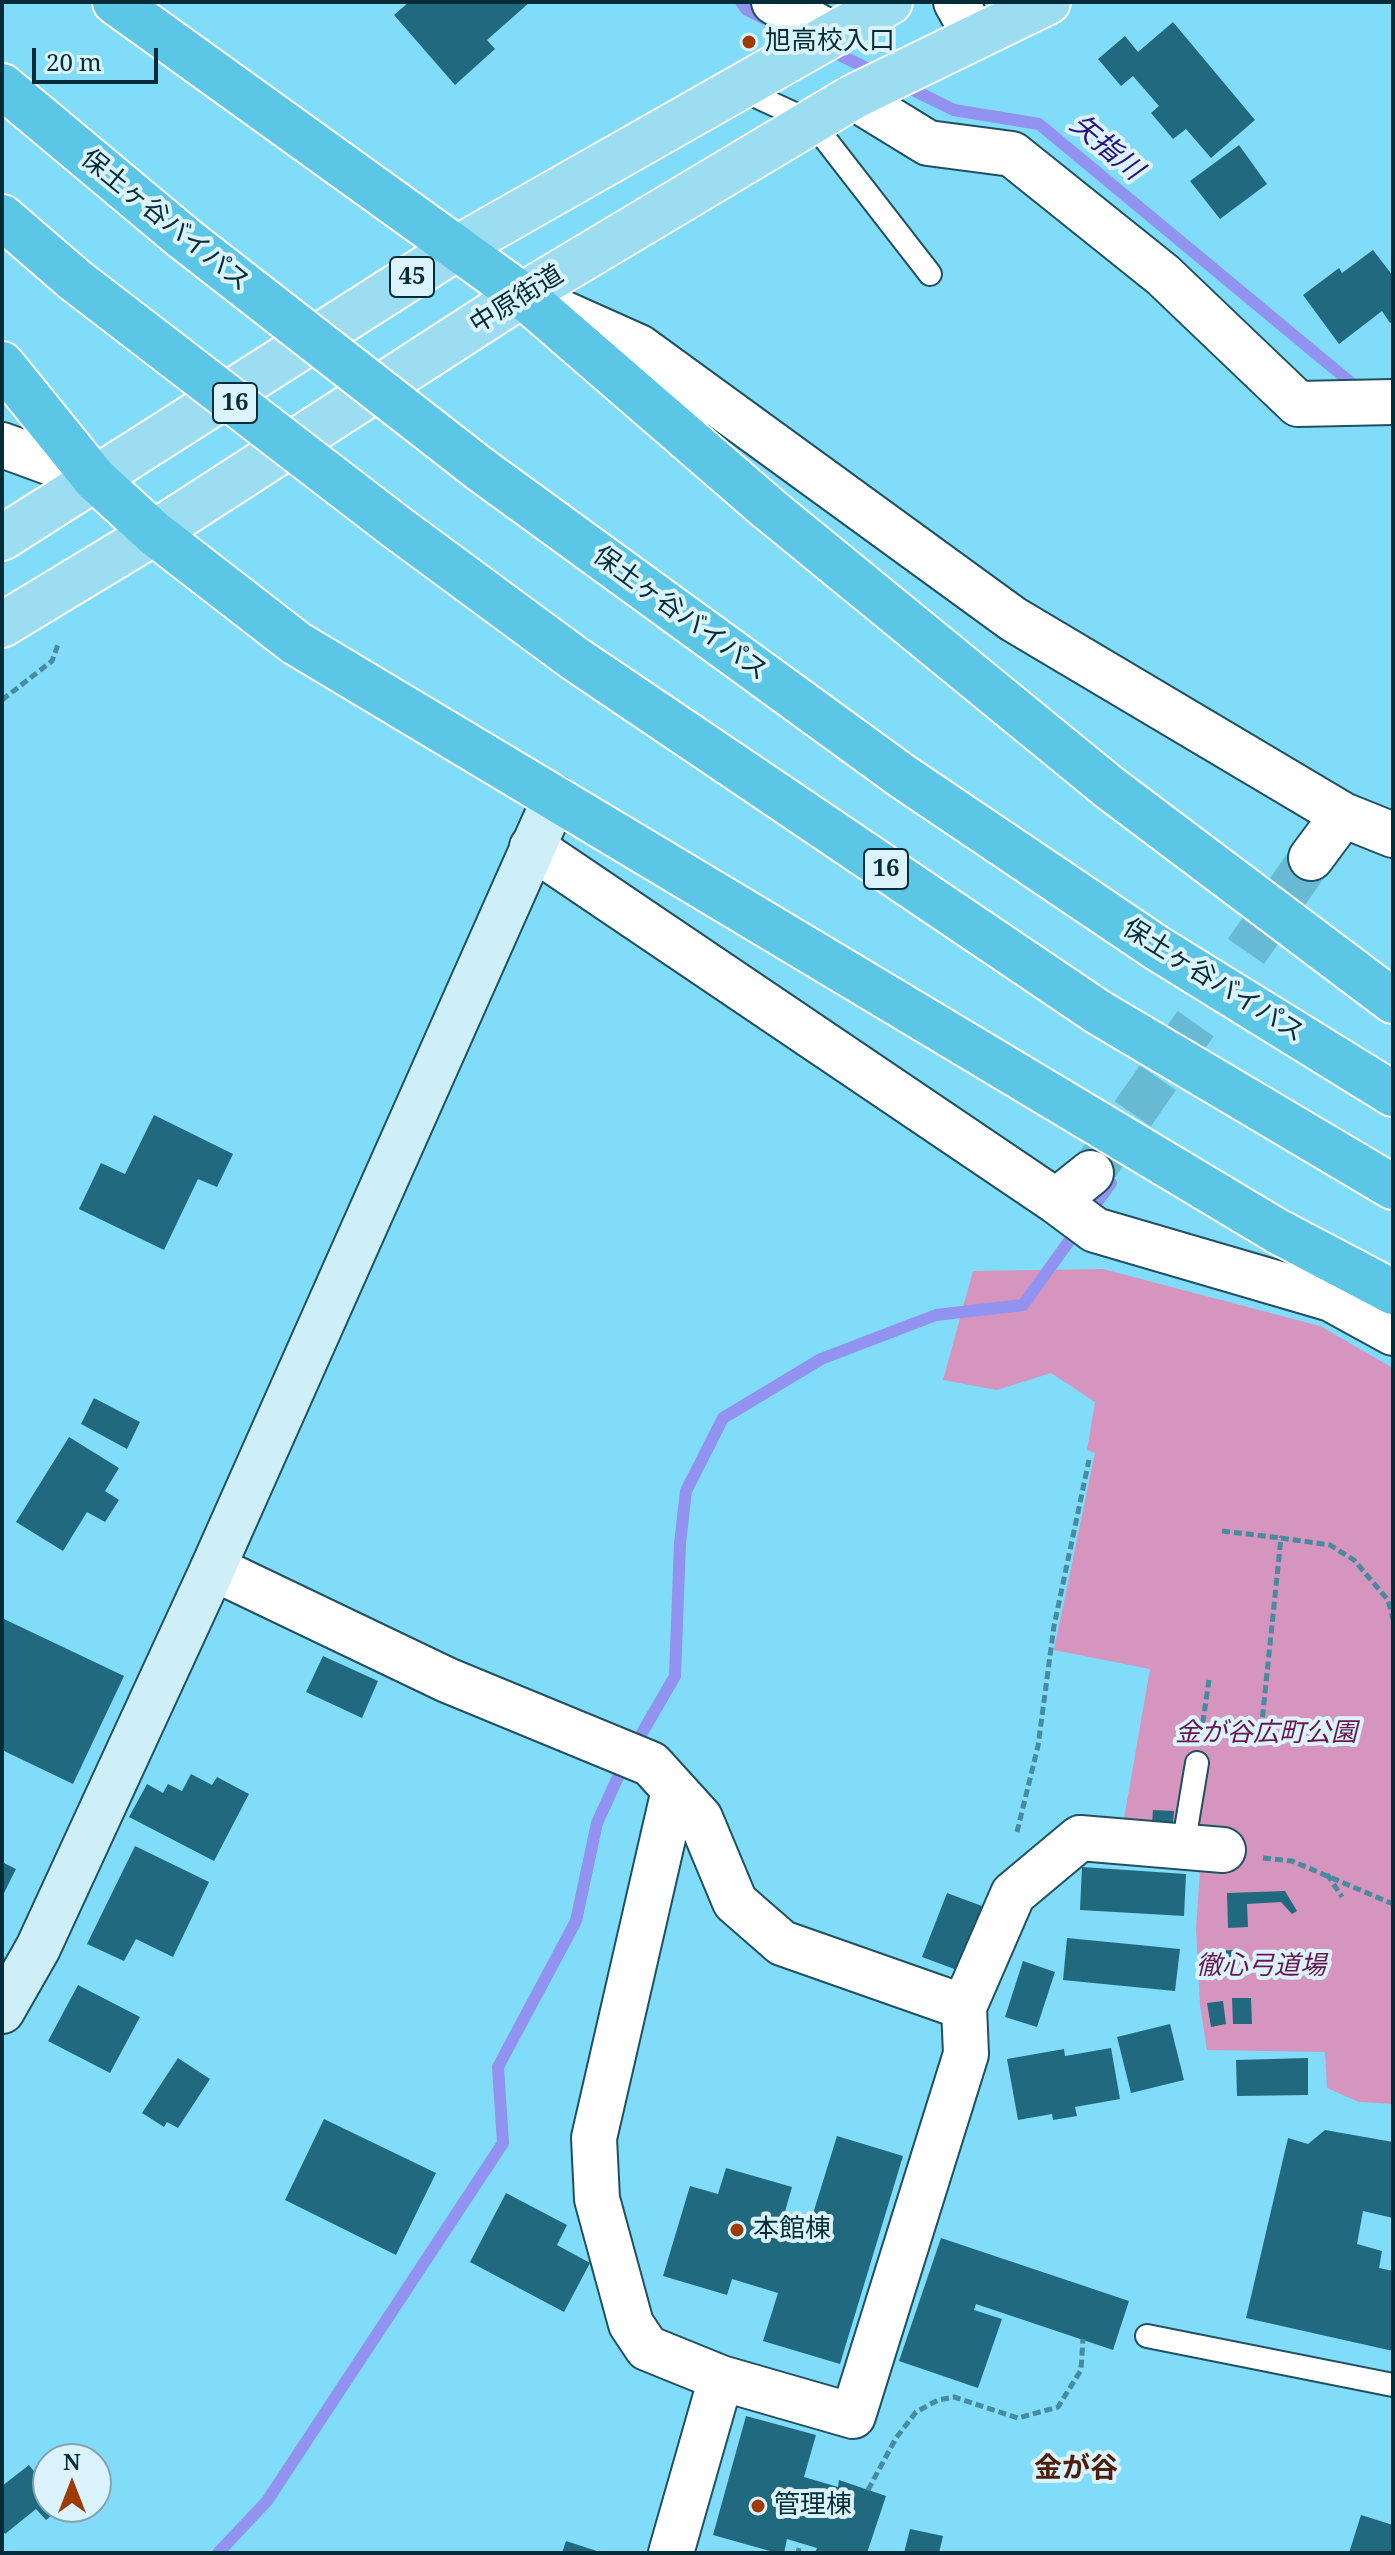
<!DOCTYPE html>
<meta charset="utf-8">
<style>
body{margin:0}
#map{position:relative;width:1395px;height:2555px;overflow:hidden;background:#81dcfa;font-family:"Noto Serif",serif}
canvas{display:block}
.frame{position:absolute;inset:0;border:4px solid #022c38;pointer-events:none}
.north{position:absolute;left:32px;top:2443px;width:80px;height:80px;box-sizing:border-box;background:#daf3fc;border:2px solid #84a3ae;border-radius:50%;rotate:0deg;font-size:22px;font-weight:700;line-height:32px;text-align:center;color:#022c38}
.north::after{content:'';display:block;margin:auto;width:28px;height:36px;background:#9f3b07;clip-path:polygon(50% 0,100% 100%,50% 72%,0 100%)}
.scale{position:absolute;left:32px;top:48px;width:126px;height:36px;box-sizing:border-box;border:4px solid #022c38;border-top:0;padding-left:10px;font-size:24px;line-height:28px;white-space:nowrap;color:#022c38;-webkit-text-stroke:6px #daf3fc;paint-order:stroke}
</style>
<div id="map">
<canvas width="1395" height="2555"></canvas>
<div class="frame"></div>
<div class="north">N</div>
<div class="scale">20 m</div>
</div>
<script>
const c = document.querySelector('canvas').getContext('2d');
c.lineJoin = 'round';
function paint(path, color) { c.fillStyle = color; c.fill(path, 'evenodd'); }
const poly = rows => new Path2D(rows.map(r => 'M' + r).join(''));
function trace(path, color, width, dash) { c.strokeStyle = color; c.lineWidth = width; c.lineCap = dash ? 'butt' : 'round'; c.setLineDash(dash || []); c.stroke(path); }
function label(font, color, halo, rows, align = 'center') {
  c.font = font + ' "Noto Serif","Noto Sans JP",serif'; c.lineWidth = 8; c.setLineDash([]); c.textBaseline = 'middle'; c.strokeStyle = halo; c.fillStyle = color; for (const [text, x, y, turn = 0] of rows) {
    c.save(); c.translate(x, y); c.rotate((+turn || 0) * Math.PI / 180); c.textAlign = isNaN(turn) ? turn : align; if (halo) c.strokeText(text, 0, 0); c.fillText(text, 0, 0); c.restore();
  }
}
const green = poly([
 [1103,1269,1320,1326,1393,1368,1393,2104,1359,2102,1327,2088,1325,2052,1207,2050,1200,2005,1196,1929,1200,1869,1122,1830,1150,1669,1054,1650,1095,1453,1087,1450,1095,1402,1051,1373,997,1390,943,1380,973,1271]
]);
const stream = poly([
 [741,2,747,10,771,22],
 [827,49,879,74],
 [903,85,954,110,1039,124,1361,391],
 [218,2553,267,2501,503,2143,498,2067,576,1921,597,1823,624,1764,675,1676,680,1543,686,1491,723,1418,821,1359,936,1315,1023,1305,1111,1183]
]);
const building = poly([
 [409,2,530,2,487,40,495,49,455,85,394,15],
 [1173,22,1255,120,1211,158,1186,129,1173,139,1151,113,1159,106,1133,76,1121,86,1098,59,1125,36,1138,52],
 [1239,145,1267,184,1220,219,1190,181],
 [1373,250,1393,276,1393,321,1390,323,1382,311,1339,344,1303,295,1339,268,1342,273],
 [154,1115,233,1154,217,1187,198,1179,164,1250,79,1209,101,1163,125,1174],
 [94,1398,140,1422,127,1449,81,1424],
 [69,1437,119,1468,105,1491,119,1500,105,1522,87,1512,63,1551,16,1522],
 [4,1619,124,1676,73,1784,2,1750],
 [323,1656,378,1681,362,1718,306,1692],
 [191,1774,212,1785,217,1777,249,1794,214,1861,129,1817,147,1784,163,1793,168,1784,182,1791],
 [1153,1810,1174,1811,1173,1824,1152,1823],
 [135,1846,209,1882,173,1957,136,1939,124,1961,87,1944],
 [2,1862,16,1869,2,1897],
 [1082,1867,1186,1874,1184,1916,1080,1910],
 [1285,1891,1297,1911,1292,1914,1281,1902,1247,1904,1248,1927,1228,1928,1227,1893],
 [947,1893,982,1906,957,1970,922,1957],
 [1067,1938,1180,1949,1175,1991,1063,1980],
 [1238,1950,1238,1975,1207,1976,1207,1951],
 [1023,1961,1055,1972,1037,2027,1005,2017],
 [78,1985,140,2017,110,2073,48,2041],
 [1232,1998,1251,1998,1252,2024,1233,2024],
 [1223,2001,1226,2024,1211,2027,1207,2003],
 [1170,2024,1184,2080,1131,2093,1117,2037],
 [1111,2048,1120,2099,1075,2107,1077,2116,1053,2120,1052,2114,1018,2120,1007,2059,1064,2049,1065,2056],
 [178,2058,210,2079,178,2128,167,2122,164,2127,142,2113],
 [1308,2058,1308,2095,1237,2096,1236,2060],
 [324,2119,436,2173,396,2255,285,2200],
 [1325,2130,1393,2142,1393,2218,1363,2211,1357,2244,1382,2251,1379,2268,1393,2271,1393,2351,1246,2318,1288,2138,1308,2144],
 [837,2136,903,2156,840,2364,763,2341,778,2293,732,2279,727,2295,663,2276,690,2186,718,2194,726,2168,792,2187,784,2215,790,2217,787,2227,807,2233],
 [506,2193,567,2225,557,2245,590,2263,564,2312,470,2262],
 [941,2238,1129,2301,1113,2350,976,2304,974,2310,1002,2319,978,2388,899,2361],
 [746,2416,816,2435,804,2477,838,2487,839,2480,886,2496,867,2553,815,2553,817,2548,787,2539,784,2553,777,2553,713,2535],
 [29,2465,48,2489,48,2507,62,2507,46,2520,36,2509,5,2534,2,2529,2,2486],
 [1361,2515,1393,2525,1393,2553,1349,2553],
 [910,2529,943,2536,939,2553,904,2553],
 [566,2541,600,2552,600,2553,562,2553]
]);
const streetTunnel = poly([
 [1095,1168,1311,858]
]);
const path = poly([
 [2,700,52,661,59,642],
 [1222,1531,1281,1538],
 [1201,1735,1209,1680],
 [1260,1741,1281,1538,1330,1545,1354,1560,1388,1600,1393,1619],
 [1017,1832,1038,1746,1054,1626,1089,1460],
 [1263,1858,1292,1861,1393,1904],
 [1327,1874,1342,1897],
 [868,2490,896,2438,916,2412,938,2400,954,2397,1018,2418,1058,2407,1081,2370,1083,2339],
 [798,2553,799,2548]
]);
const lane = poly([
 [738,88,812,122,930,274],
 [1183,1847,1197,1763],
 [1147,2336,1393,2385]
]);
const street = poly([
 [774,2,830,33],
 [956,2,975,36],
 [853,97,928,143,1012,154,1163,275,1298,404,1393,402],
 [536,301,639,347,1013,619,1343,815,1311,858],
 [2,445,95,479],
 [1343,815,1393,835],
 [532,847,1056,1201,1091,1173],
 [1056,1201,1095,1230,1331,1299,1393,1333],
 [213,1568,447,1680,651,1764,700,1818,735,1902,782,1943,964,2007,966,2054,853,2416,721,2378,647,2348,631,2324,597,2199,594,2138,674,1790],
 [964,2007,1013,1894,1080,1838,1223,1850],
 [671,2553,721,2378]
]);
const secondary = poly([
 [2,2011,38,1948,213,1568,555,798]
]);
const primary = poly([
 [2,538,457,248,890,2],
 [2,625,154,533,522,295,853,97,1048,2]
]);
const highway = poly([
 [115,2,522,295,769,509,1110,788,1393,1001],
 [2,86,185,239],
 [2,217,75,280],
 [2,364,95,479,154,533,296,643,1277,1231,1393,1292],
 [480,469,902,776,1157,948,1393,1094],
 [395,526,574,658,1098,1012,1393,1187]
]);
const highwayBridge = poly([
 [185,239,480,469],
 [75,280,395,526]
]);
const markers = [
 [749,42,8,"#9f3b07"],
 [737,2230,8,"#9f3b07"],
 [758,2506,8,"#9f3b07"]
];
const shields = [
 [412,277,44],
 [235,403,44],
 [886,869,44]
];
const shieldNames = [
 ["45",412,277],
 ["16",235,403],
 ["16",886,869]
];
const poiNames = [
 ["旭高校入口",765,42],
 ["本館棟",753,2230],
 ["管理棟",774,2506]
];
const streetNames = [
 ["保土ヶ谷バイパス",165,221,39],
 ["中原街道",517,300,-32],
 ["保土ヶ谷バイパス",680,614,36],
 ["保土ヶ谷バイパス",1213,981,32]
];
const parkNames = [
 ["金が谷広町公園",1266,1734],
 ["徹心弓道場",1261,1967]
];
const waterNames = [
 ["矢指川",1106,148,40]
];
const neighbourhoodNames = [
 ["金が谷",1076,2469]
];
paint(green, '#d695be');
trace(stream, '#9293f0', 12);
paint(building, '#21697f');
trace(streetTunnel, '#68b9d3', 44, [44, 22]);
trace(lane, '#205160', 26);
trace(street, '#205160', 48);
trace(secondary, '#205160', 48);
trace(primary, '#fff', 48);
trace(highway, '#fff', 48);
trace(path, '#478ba1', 5, [8, 4]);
trace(lane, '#fff', 22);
trace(street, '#fff', 44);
trace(secondary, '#ceeef8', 44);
trace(primary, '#9dddf1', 44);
trace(highway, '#5cc6e7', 44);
trace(highwayBridge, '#fff', 48, []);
trace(highwayBridge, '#5cc6e7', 44);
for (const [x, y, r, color] of markers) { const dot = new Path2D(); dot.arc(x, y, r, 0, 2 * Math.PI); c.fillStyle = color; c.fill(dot); trace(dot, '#daf3fc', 3); }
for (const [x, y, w] of shields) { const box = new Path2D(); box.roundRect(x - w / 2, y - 20, w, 40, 6); c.fillStyle = '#daf3fc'; c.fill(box); trace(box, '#022c38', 2); }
label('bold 24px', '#022c38', null, shieldNames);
label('26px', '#022c38', '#daf3fc', poiNames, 'left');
label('26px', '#022c38', '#daf3fc', streetNames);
label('italic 26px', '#671650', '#daf3fc', parkNames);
label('italic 28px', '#2b127e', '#daf3fc', waterNames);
label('bold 28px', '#4f1e09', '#daf3fc', neighbourhoodNames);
</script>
